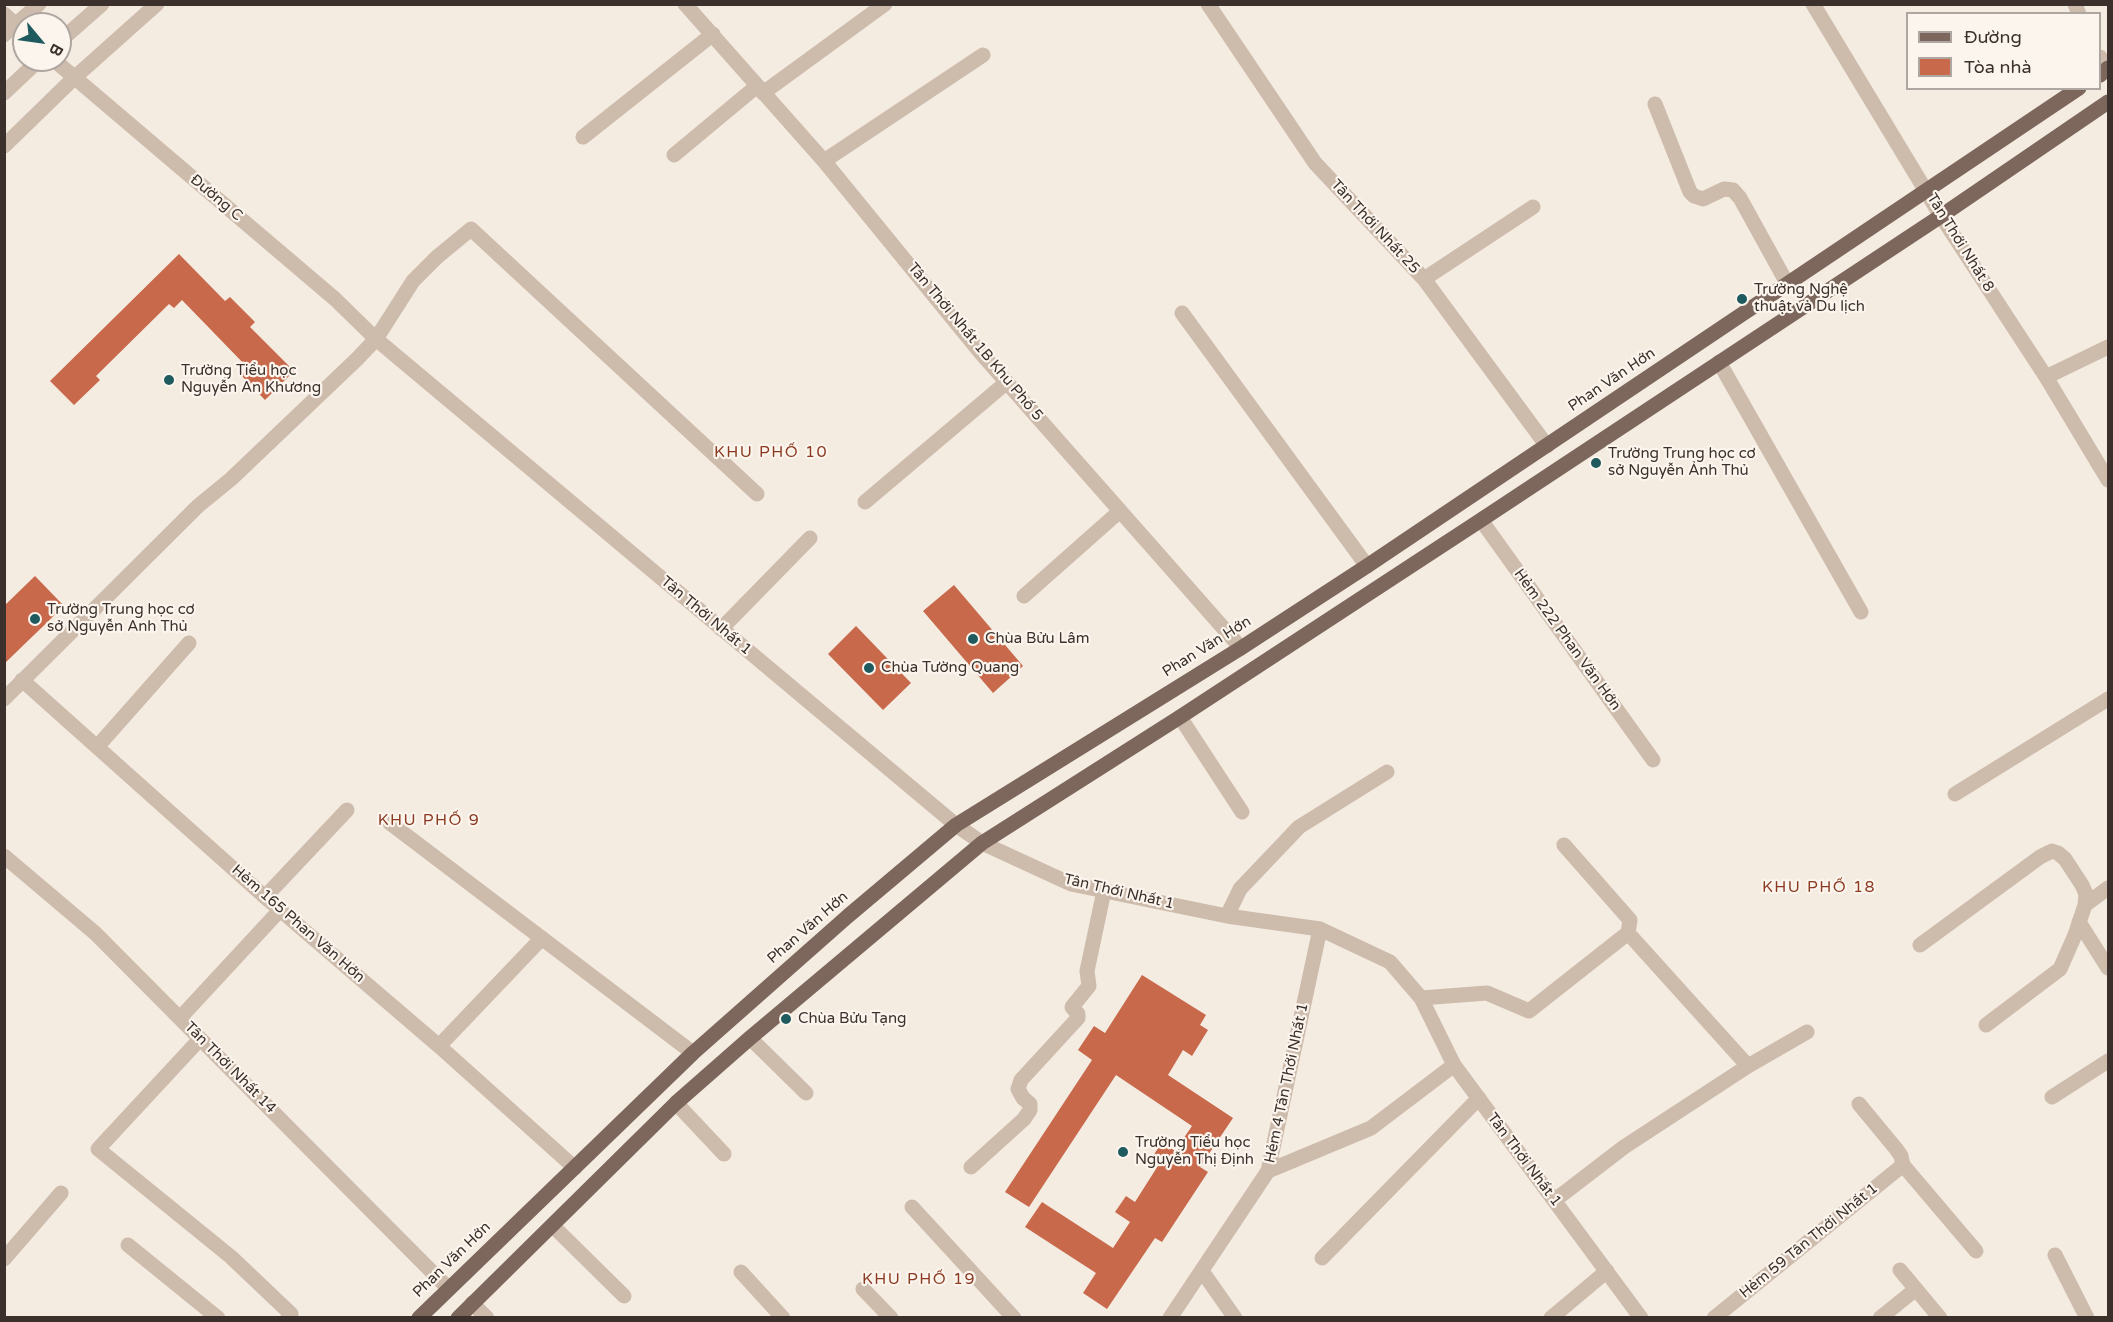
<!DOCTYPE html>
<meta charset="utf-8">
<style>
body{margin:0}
#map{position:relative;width:2113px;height:1322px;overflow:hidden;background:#f4ebe1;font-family:"Varela Round",sans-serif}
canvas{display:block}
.frame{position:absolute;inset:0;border:6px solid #3b302b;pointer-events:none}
.legend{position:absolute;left:1906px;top:12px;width:195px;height:78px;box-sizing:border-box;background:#fbf5ee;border:2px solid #aea6a0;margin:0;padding:8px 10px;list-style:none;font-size:18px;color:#3b302b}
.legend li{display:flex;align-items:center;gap:12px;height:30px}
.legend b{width:30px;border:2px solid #aea6a0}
.north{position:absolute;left:12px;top:12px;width:60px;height:60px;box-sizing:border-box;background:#fbf5ee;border:2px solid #aea6a0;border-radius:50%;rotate:119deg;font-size:16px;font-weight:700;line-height:24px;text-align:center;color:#3b302b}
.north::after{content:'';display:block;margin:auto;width:21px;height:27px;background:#1f5a5e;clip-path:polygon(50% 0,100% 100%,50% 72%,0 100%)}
</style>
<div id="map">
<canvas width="2113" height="1322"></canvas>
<div class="frame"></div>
<ul class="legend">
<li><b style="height:8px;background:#7d675c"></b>Đường</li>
<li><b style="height:16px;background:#c8694b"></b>Tòa nhà</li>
</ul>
<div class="north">B</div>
</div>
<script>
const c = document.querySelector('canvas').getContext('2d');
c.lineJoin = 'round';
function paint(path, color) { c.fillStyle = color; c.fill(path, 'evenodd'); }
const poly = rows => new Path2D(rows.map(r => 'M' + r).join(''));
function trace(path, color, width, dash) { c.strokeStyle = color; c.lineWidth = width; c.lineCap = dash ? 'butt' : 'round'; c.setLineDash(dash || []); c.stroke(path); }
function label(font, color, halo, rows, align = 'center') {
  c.font = font + ' "Varela Round",sans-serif'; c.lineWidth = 4.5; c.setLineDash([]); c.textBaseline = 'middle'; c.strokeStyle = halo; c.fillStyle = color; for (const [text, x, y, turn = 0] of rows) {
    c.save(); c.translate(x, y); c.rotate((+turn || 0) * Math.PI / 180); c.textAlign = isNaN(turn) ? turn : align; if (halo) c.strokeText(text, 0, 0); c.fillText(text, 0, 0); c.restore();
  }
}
const building = poly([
 [179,254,225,301,230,297,255,322,250,327,294,371,265,400,241,375,248,368,182,300,174,308,169,304,96,376,100,380,74,405,50,381],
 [35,576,64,606,4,664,4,606],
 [954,585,1023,666,993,693,923,611],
 [856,626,911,683,883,710,828,654],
 [1142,975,1206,1015,1200,1025,1208,1030,1192,1056,1183,1050,1168,1075,1233,1118,1200,1167,1208,1172,1162,1242,1155,1238,1107,1309,1083,1293,1096,1273,1025,1227,1042,1202,1113,1248,1130,1222,1115,1212,1126,1196,1135,1202,1161,1161,1153,1156,1162,1142,1175,1151,1192,1126,1116,1075,1029,1207,1005,1192,1092,1060,1078,1050,1094,1026,1105,1033]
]);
const minor = poly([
 [685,4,824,161,980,352,1241,648],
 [1208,4,1315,163,1424,279,1547,446],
 [1813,4,1941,216,2046,377,2108,480],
 [2075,4,2079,14],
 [4,14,24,32],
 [4,35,39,4],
 [60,41,102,4],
 [2100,57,2106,70],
 [54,60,335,299,376,339,956,825,982,843,1071,884,1227,916,1320,929,1390,962,1421,998,1454,1065,1641,1318],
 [4,93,39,60],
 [763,93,885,4],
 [1655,104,1690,192,1694,196,1703,199,1724,189,1733,190,1740,198,1788,285],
 [583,137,713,34],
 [4,146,74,78,157,4],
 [674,155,757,86],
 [824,161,983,55],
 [1424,279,1533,207],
 [1182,313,1367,566],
 [1719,362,1861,612],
 [2046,377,2108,347],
 [865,502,1007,382],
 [1481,520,1653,760],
 [1024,596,1120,511],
 [721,629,810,538],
 [22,680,265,897,439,1046,575,1168],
 [4,699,198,506,231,479,357,359,376,339,413,281,437,257,471,229,757,494],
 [1180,717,1242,812],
 [97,747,189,643],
 [1955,794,2108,699],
 [390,823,693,1053],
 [4,856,95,933,448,1288],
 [265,897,347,810],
 [1227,916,1240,889,1299,827,1387,772],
 [2079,922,2108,968],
 [1920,945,2040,857,2052,851,2058,853,2065,859,2082,885,2086,894,2085,905],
 [1421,998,1487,993,1529,1011,1628,933],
 [180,1018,281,909],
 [1986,1025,2060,969,2075,935,2085,905,2108,888],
 [750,1038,806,1093],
 [200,1039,98,1149,231,1257,291,1314,288,1318],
 [439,1046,542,938],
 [1748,1066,1807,1032],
 [2052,1097,2108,1061],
 [676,1103,724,1154],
 [1859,1104,1897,1150,1901,1156,1903,1165,1976,1251],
 [971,1167,1024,1119,1030,1110,1030,1104,1023,1098,1018,1089,1021,1080,1078,1018,1078,1014,1072,1007,1089,986,1087,971,1104,891],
 [1268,1171,1371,1128,1454,1065],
 [1555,1200,1624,1147,1748,1066,1628,933,1630,920,1564,845],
 [912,1207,1014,1318],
 [553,1226,624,1296],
 [128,1245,218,1318],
 [2055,1255,2087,1318],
 [1322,1258,1479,1098],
 [4,1259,61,1193],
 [1900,1270,1940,1318],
 [1202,1271,1235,1318],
 [741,1272,783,1318],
 [863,1289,891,1318],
 [472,1303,487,1318],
 [1170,1318,1268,1171,1320,929],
 [1551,1318,1607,1271],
 [1714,1318,1903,1165],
 [1880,1318,1916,1289]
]);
const major = poly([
 [2100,75,2108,68],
 [419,1318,693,1053,848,916,956,825,1241,648,1367,566,2079,88],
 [458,1318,676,1103,750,1038,982,843,1180,717,1481,520,1941,216,2108,102]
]);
const markers = [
 [1742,299,6,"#1f5a5e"],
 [169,380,6,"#1f5a5e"],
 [1596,463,6,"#1f5a5e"],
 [35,619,6,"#1f5a5e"],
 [973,639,6,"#1f5a5e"],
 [869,668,6,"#1f5a5e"],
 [786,1019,6,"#1f5a5e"],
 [1123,1152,6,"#1f5a5e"]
];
const streetNames = [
 ["Đường C",216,198,40],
 ["Tân Thới Nhất 25",1375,227,47],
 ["Tân Thới Nhất 8",1960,243,58],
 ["Tân Thới Nhất 1B Khu Phố 5",975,342,50],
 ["Phan Văn Hớn",1612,380,-34],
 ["Tân Thới Nhất 1",706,616,40],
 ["Hẻm 222 Phan Văn Hớn",1567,640,54],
 ["Phan Văn Hớn",1207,647,-32],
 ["Tân Thới Nhất 1",1119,892,13],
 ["Hẻm 165 Phan Văn Hớn",298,924,41],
 ["Phan Văn Hớn",808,928,-41],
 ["Tân Thới Nhất 14",230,1068,45],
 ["Hẻm 4 Tân Thới Nhất 1",1287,1083,-78],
 ["Tân Thới Nhất 1",1524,1160,53],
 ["Hẻm 59 Tân Thới Nhất 1",1809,1241,-39],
 ["Phan Văn Hớn",452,1260,-44]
];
const poiNames = [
 ["Trường Nghệ",1754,290],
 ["thuật và Du lịch",1754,307],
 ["Trường Tiểu học",181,371],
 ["Nguyễn An Khương",181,388],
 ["Trường Trung học cơ",1608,454],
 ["sở Nguyễn Ảnh Thủ",1608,471],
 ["Trường Trung học cơ",47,610],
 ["sở Nguyễn Anh Thủ",47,627],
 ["Chùa Bửu Lâm",985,639],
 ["Chùa Tường Quang",881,668],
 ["Chùa Bửu Tạng",798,1019],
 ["Trường Tiểu học",1135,1143],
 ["Nguyễn Thị Định",1135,1160]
];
const neighbourhoodNames = [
 ["KHU PHỐ 10",771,453],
 ["KHU PHỐ 9",429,821],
 ["KHU PHỐ 18",1819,888],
 ["KHU PHỐ 19",919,1280]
];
paint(building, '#c8694b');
trace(minor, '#cdbbac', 15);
trace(major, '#7d675c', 15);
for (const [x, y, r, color] of markers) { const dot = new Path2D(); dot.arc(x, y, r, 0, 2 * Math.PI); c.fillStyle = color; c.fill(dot); trace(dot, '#fbf5ee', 2); }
label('15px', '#3b302b', '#fbf5ee', streetNames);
label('15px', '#3b302b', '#fbf5ee', poiNames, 'left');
c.letterSpacing = '1.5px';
label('16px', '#8c3b22', '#fbf5ee', neighbourhoodNames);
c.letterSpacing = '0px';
</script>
